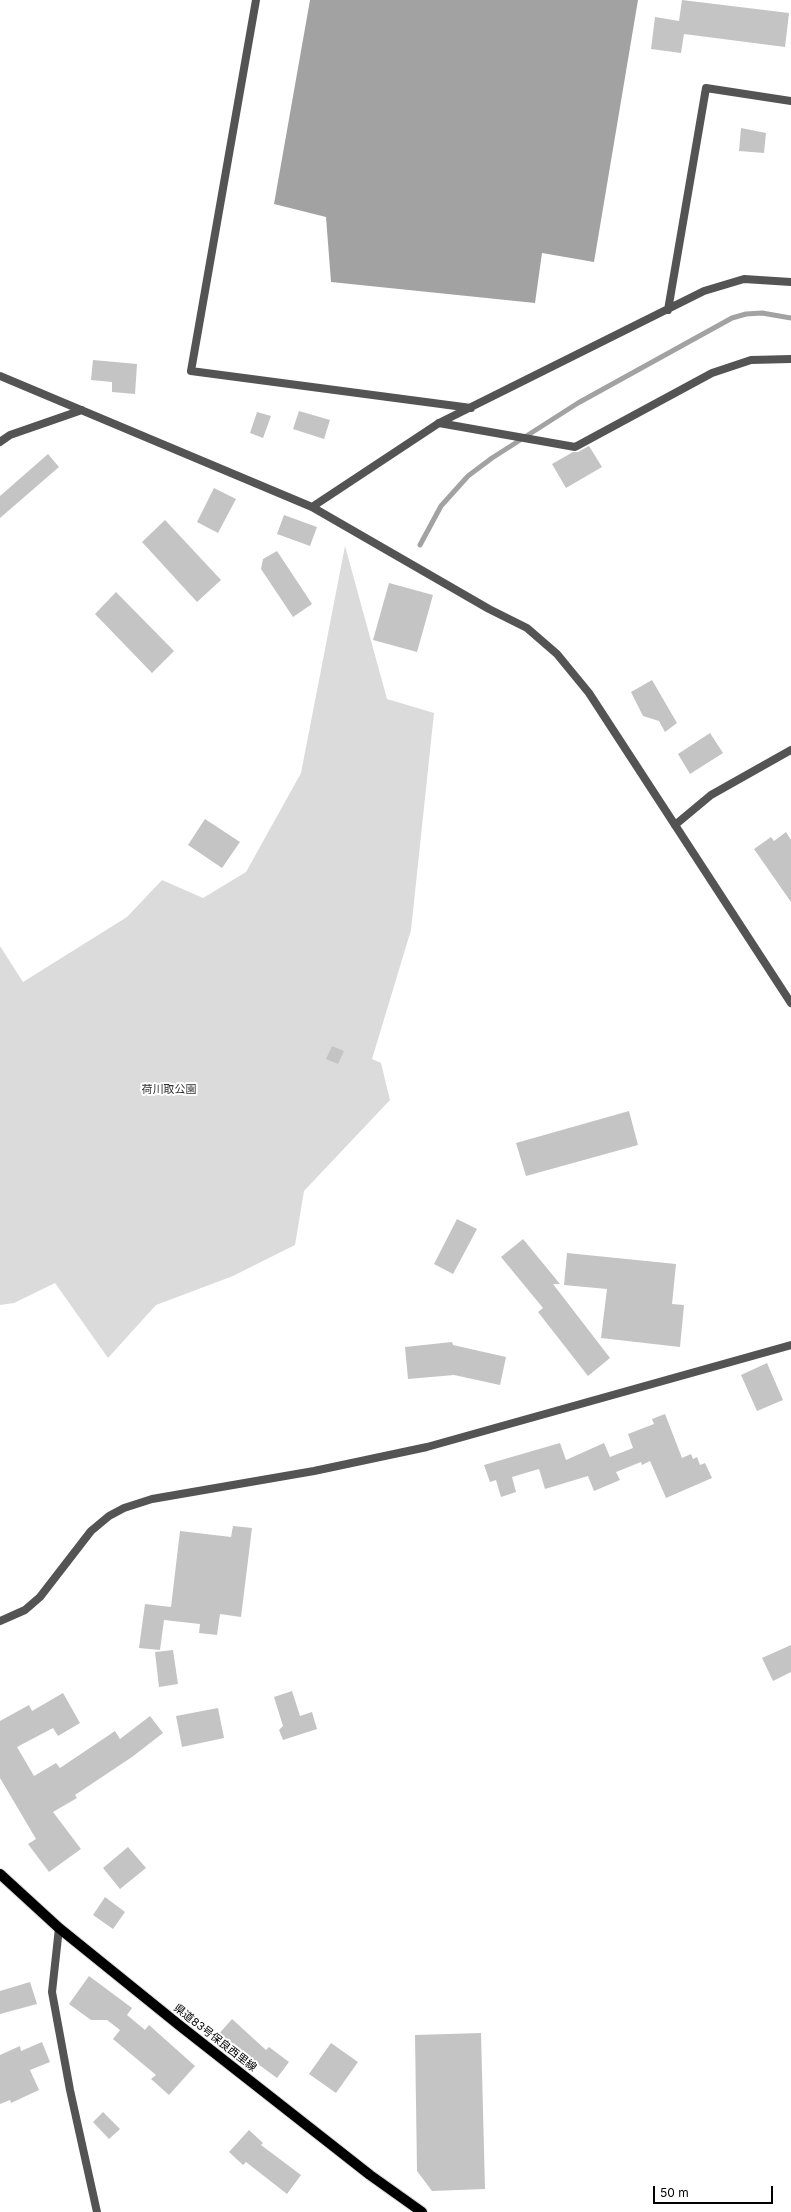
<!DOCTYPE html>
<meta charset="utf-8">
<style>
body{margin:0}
#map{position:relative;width:791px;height:2212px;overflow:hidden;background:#fff;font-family:Inter,sans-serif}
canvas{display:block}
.scale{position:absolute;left:653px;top:2186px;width:120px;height:18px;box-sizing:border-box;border:2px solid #000;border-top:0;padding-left:5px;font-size:12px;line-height:14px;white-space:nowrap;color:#000;-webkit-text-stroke:3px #fff;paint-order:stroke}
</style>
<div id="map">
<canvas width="791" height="2212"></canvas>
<div class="scale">50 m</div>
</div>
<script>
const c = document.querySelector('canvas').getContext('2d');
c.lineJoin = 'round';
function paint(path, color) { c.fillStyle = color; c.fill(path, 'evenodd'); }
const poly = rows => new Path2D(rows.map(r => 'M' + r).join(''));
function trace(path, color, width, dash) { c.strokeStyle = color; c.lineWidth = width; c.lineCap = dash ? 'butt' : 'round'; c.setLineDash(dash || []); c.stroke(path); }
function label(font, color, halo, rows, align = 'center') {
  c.font = font + ' Inter,"Noto Sans JP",sans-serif'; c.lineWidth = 4; c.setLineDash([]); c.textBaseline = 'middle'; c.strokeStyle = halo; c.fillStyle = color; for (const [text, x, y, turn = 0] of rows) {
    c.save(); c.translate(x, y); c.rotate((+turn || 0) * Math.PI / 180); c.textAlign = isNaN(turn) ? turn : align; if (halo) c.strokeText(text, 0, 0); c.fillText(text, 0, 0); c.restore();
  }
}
const green = poly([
 [345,546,387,699,434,713,411,930,372,1059,381,1063,390,1100,304,1191,295,1245,233,1276,156,1305,108,1358,55,1283,14,1303,0,1305,0,946,23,982,127,917,162,880,203,898,246,872,301,773]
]);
const water = poly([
 [310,0,638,0,594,262,542,253,535,303,331,282,326,217,274,204]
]);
const stream = poly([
 [420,545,441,506,468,476,492,458,578,403,732,318,746,314,762,313,791,318]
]);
const building = poly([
 [682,0,789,13,785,47,684,34,681,53,651,49,655,17,679,21],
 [741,128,766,133,764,153,739,151],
 [93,360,137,364,135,394,112,392,112,382,91,380],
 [299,411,330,420,324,439,293,429],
 [257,412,271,416,263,438,250,433],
 [589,446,602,467,566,488,552,464,573,452,578,452],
 [48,454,59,467,0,518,0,496],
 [214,488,236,499,218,533,197,522],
 [284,515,317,527,310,546,277,534],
 [165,520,221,580,197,602,142,542],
 [277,551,312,604,293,617,261,569,263,559],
 [389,583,433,595,417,652,373,640],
 [116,592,174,651,152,673,95,614],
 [652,680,677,723,665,732,659,721,643,716,631,692],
 [710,733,723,753,690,774,678,754],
 [205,819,240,842,222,868,188,845],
 [786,832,791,840,791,902,754,849,771,837,774,841],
 [332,1046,344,1051,338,1064,326,1059],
 [629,1111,638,1145,526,1176,516,1143],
 [457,1219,477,1229,453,1274,434,1264],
 [523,1239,560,1284,553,1284,610,1358,588,1376,538,1312,543,1308,501,1257],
 [567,1253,676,1264,672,1304,684,1305,680,1347,601,1338,607,1289,564,1285],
 [452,1342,453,1345,506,1357,500,1385,454,1375,408,1379,405,1347],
 [767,1363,783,1400,757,1411,741,1375],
 [665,1414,682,1458,691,1454,693,1459,697,1457,700,1465,705,1463,712,1478,666,1498,650,1461,642,1465,641,1462,616,1472,620,1480,594,1491,588,1476,545,1489,539,1469,512,1477,516,1492,501,1497,496,1480,490,1482,484,1465,560,1443,566,1460,604,1443,610,1457,633,1448,628,1434,654,1424,652,1419],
 [233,1526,252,1528,241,1617,220,1614,217,1635,199,1633,200,1624,164,1620,160,1650,139,1648,145,1604,171,1607,180,1531,231,1537],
 [791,1645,791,1672,773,1681,762,1658],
 [173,1650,178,1684,159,1687,155,1652],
 [292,1691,300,1716,312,1712,317,1729,283,1740,279,1730,283,1726,274,1697],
 [63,1693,80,1723,58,1736,53,1728,17,1747,34,1776,56,1763,60,1768,115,1731,120,1739,150,1716,163,1733,132,1757,75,1795,77,1798,53,1812,81,1849,49,1872,28,1844,36,1839,0,1778,0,1721,29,1705,32,1711],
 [218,1708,224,1738,182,1747,176,1716],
 [128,1847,146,1868,120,1889,103,1868],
 [105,1897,125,1912,113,1929,93,1915],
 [89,1976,132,2008,127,2015,145,2030,149,2025,195,2066,169,2095,151,2079,156,2075,113,2039,120,2030,107,2020,91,2020,69,2004],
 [30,1982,37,2004,0,2014,0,1991],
 [232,2019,266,2050,269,2047,289,2062,277,2078,247,2056,243,2059,217,2036],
 [481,2033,485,2189,432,2191,417,2171,415,2035],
 [42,2042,50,2062,30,2070,39,2090,11,2103,10,2100,0,2104,0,2055,20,2046,21,2051],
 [331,2043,358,2062,336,2093,309,2074],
 [103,2112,120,2129,109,2139,93,2122],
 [249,2130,263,2143,261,2145,301,2175,287,2194,246,2162,243,2165,229,2152]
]);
const minor = poly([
 [439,423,575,447,712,373,751,360,791,359],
 [675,825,711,795,791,750],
 [0,1621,25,1610,40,1597,91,1531,109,1516,124,1508,152,1499,314,1471,427,1447,791,1345],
 [59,1928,52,1992,70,2090,97,2212]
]);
const tertiary = poly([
 [256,0,191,371,471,408],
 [668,310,706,88,791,101],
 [0,376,312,507,489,609,527,628,557,654,589,693,791,1003],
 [0,442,10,435,82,410],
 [312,507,439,423,704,291,744,279,791,282]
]);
const primary = poly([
 [0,1874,59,1928,179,2025,370,2175,422,2212]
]);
const parkNames = [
 ["荷川取公園",169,1090]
];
const streetNames = [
 ["県道83号保良西里線",215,2038,38]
];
paint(green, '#dbdbdb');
paint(water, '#a2a2a2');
trace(stream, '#a2a2a2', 5);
paint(building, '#c4c4c4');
trace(primary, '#dbdbdb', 12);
trace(minor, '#545454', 8);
trace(tertiary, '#545454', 8);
trace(primary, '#000', 10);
label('11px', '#323232', '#fff', parkNames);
label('11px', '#000', '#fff', streetNames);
</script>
